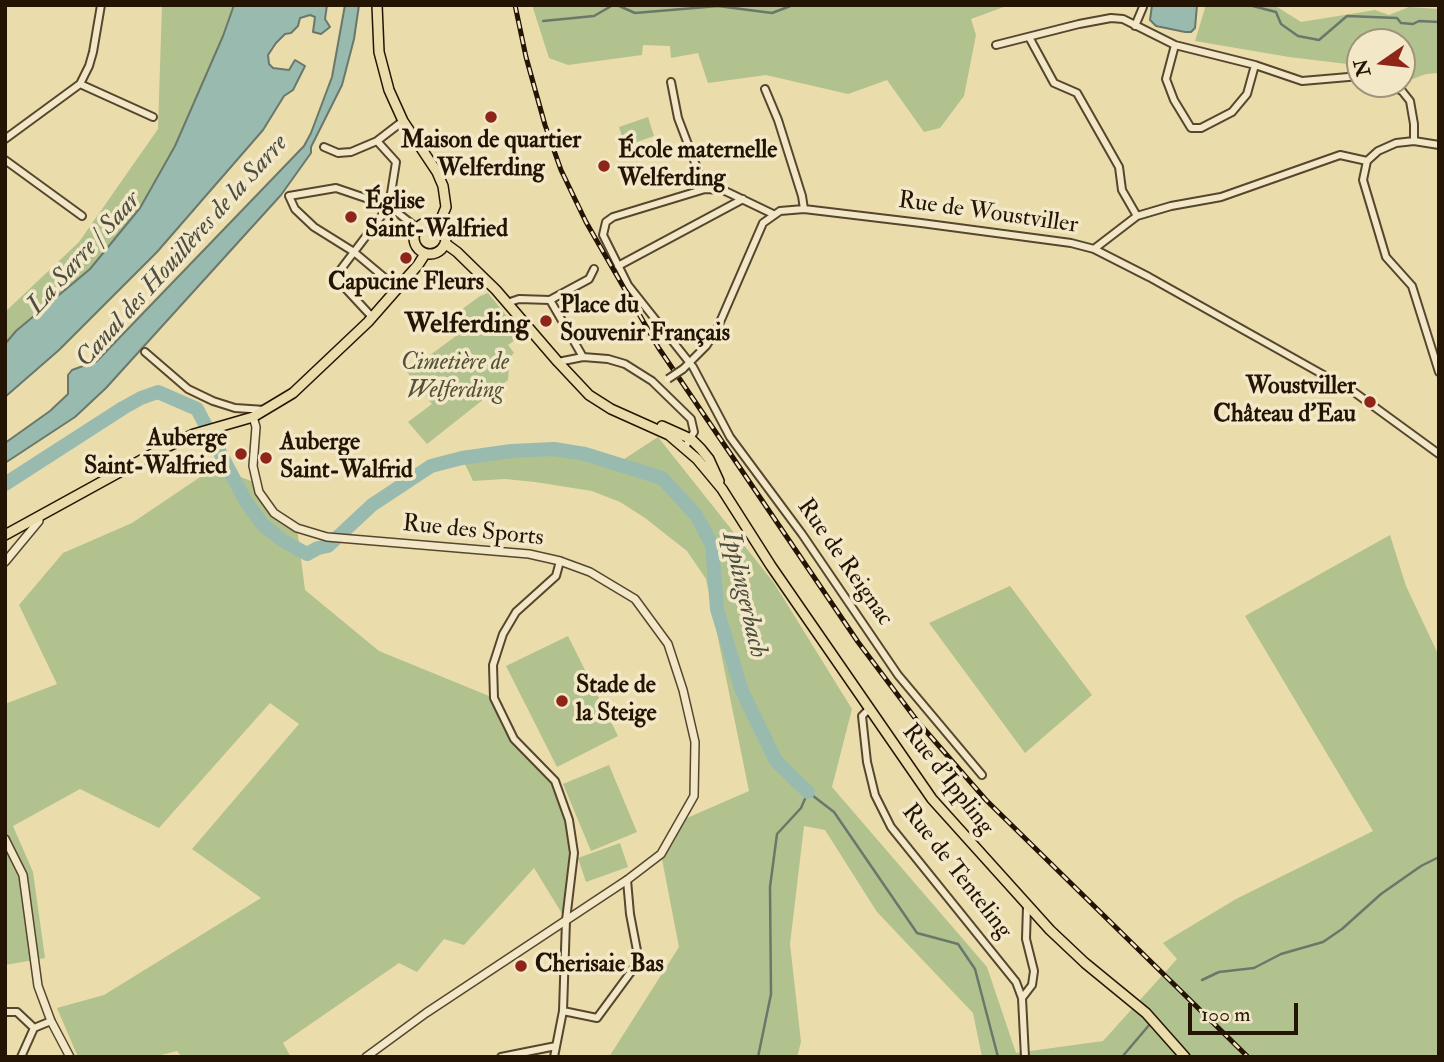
<!DOCTYPE html>
<meta charset="utf-8">
<style>
body{margin:0}
#map{position:relative;width:1444px;height:1062px;overflow:hidden;background:#ebdcab;font-family:"IM FELL Double Pica",serif}
canvas{display:block}
.frame{position:absolute;inset:0;border:7px solid #241404;pointer-events:none}
.north{position:absolute;left:1346px;top:28px;width:70px;height:70px;box-sizing:border-box;background:#f2e8c8;border:2px solid #a0937a;border-radius:50%;rotate:256deg;font-size:19px;font-weight:700;line-height:28px;text-align:center;color:#241404}
.north::after{content:'';display:block;margin:auto;width:24px;height:32px;background:#8f2418;clip-path:polygon(50% 0,100% 100%,50% 72%,0 100%)}
.scale{position:absolute;left:1188px;top:1003px;width:110px;height:32px;box-sizing:border-box;border:4px solid #241404;border-top:0;padding-left:9px;font-size:21px;line-height:24px;white-space:nowrap;color:#241404;-webkit-text-stroke:5px #f2e8c8;paint-order:stroke}
</style>
<div id="map">
<canvas width="1444" height="1062"></canvas>
<div class="frame"></div>
<div class="north">N</div>
<div class="scale">100 m</div>
</div>
<script>
const c = document.querySelector('canvas').getContext('2d');
c.lineJoin = 'round';
function paint(path, color) { c.fillStyle = color; c.fill(path, 'evenodd'); }
const poly = rows => new Path2D(rows.map(r => 'M' + r).join(''));
function trace(path, color, width, dash) { c.strokeStyle = color; c.lineWidth = width; c.lineCap = dash ? 'butt' : 'round'; c.setLineDash(dash || []); c.stroke(path); }
function label(font, color, halo, rows, align = 'center') {
  c.font = font + ' "IM FELL Double Pica",serif'; c.lineWidth = 7; c.setLineDash([]); c.textBaseline = 'middle'; c.strokeStyle = halo; c.fillStyle = color; for (const [text, x, y, turn = 0] of rows) {
    c.save(); c.translate(x, y); c.rotate((+turn || 0) * Math.PI / 180); c.textAlign = isNaN(turn) ? turn : align; if (halo) c.strokeText(text, 0, 0); c.fillText(text, 0, 0); c.restore();
  }
}
const green = poly([
 [162,5,234,5,223,36,175,146,140,208,90,269,16,331,5,344,5,312,79,242,158,129],
 [532,5,1009,5,971,19,976,35,964,96,940,128,924,132,887,80,848,94,766,75,708,83,698,53,671,58,670,46,643,45,642,55,568,65,549,58],
 [1203,5,1274,5,1301,22,1375,10,1389,15,1409,7,1439,9,1439,73,1426,74,1402,83,1402,42,1360,42,1360,69,1347,64,1289,57,1195,41,1205,8],
 [648,117,654,136,625,146,619,127],
 [488,293,522,335,508,345,514,353,510,357,508,380,427,444,408,422,432,404,407,372,460,333,449,319,480,296],
 [658,437,774,583,852,709,832,787,987,967,1016,1053,1103,1041,1177,959,1163,943,1236,899,1373,831,1245,616,1390,535,1406,586,1439,656,1439,1057,982,1057,973,1013,877,912,825,830,804,826,790,944,801,1042,797,1057,609,1057,679,947,661,854,680,821,749,791,706,579,687,551,645,518,620,502,592,491,535,482,505,479,473,481,462,458,511,451,554,449,618,463],
 [215,467,256,483,265,502,297,528,305,590,379,651,494,698,514,739,555,781,569,820,574,853,566,920,534,868,464,945,444,939,417,972,399,963,283,1043,291,1057,182,1057,177,1051,153,1057,78,1057,57,1008,104,995,261,898,192,849,299,724,270,703,159,828,80,789,13,826,33,872,45,958,5,965,5,704,57,684,19,605,63,553,132,523],
 [1010,586,1092,695,1025,753,929,623],
 [568,636,618,736,557,767,506,666],
 [609,765,637,832,591,851,563,784],
 [620,843,628,867,586,882,578,858]
]);
const water = poly([
 [234,5,327,5,325,19,330,27,321,34,313,32,315,17,310,15,300,18,298,26,291,33,285,34,276,43,268,55,269,64,273,68,289,70,295,60,305,66,293,90,284,96,263,130,157,252,59,350,5,397,5,344,16,331,90,269,140,208,175,146,223,36,234,5],
 [345,5,359,5,354,39,342,85,311,147,311,153,281,195,106,388,75,417,5,463,5,443,50,411,68,394,68,375,72,370,97,361,304,146,311,133,332,77,345,5],
 [1152,5,1197,5,1195,28,1191,32,1185,32,1156,26,1150,20,1152,5]
]);
const stream = poly([
 [617,5,635,13,718,6,772,13,793,5],
 [842,5,856,5],
 [1249,5,1276,12,1281,24,1298,36,1319,40,1347,16,1397,18,1401,23,1413,24,1419,21,1439,22],
 [543,21,594,16,613,5],
 [1202,980,1219,972,1254,968,1281,954,1323,942,1342,929,1381,894,1421,866,1439,857],
 [758,1057,771,994,770,887,777,834,801,808,808,792,834,812,917,933,958,944,975,969,998,1057],
 [1122,1057,1150,1024]
]);
const river = poly([
 [5,484,123,408,141,398,158,392,197,409,246,502,263,525,282,540,307,554,318,548,328,546,372,505,431,466,462,458,511,451,554,449,585,454,662,478,696,515,712,545,717,609,742,691,776,761,808,792]
]);
const minor = poly([
 [1135,26,1143,7],
 [1029,37,1054,83,1077,93,1119,167,1122,190,1137,216],
 [996,45,1079,24,1111,18,1123,19,1175,45,1255,65,1302,81,1360,76],
 [1175,45,1166,79,1174,100,1191,128,1201,128,1232,112,1247,94,1255,65],
 [671,82,678,118,705,189],
 [80,84,153,117],
 [1387,84,1402,91,1410,101,1414,124,1414,141],
 [765,89,778,120,802,196,804,209],
 [5,139,80,84,89,66,93,52,101,5],
 [1439,145,1414,141,1396,143,1378,151,1367,161,1363,180,1386,257,1412,286,1439,372],
 [324,147,338,153,351,152,377,141,403,121],
 [5,160,82,216],
 [773,214,723,190,705,189,613,217,606,222,603,235,628,285,693,367,730,437,802,534,898,675,982,775],
 [1094,249,1137,216,1171,206,1221,197,1340,155,1367,161],
 [618,266,743,199],
 [398,289,354,252,314,227,295,209,289,196,336,188,389,206,417,228],
 [550,300,583,357],
 [507,303,519,299,550,300,589,279,594,269],
 [372,317,335,277,389,206,396,162,377,141],
 [145,352,188,389,213,401,235,408,265,410],
 [558,362,583,357,608,359,625,364,652,381,691,419,694,432,685,447],
 [683,369,706,346,717,329,763,223,780,211,804,209,921,223,1071,243,1094,249,1149,277,1354,392,1439,454],
 [869,709,862,716,867,762,875,795,891,827,1016,982,1022,998,1025,1057],
 [1022,998,1032,985,1034,971,1026,939,1027,906],
 [563,1011,597,1018,639,961,630,914,627,880],
 [5,1012,17,1012,34,1028],
 [21,1057,34,1028,51,1021],
 [501,1057,556,1046],
 [554,1057,563,1011,566,920,574,853,569,820,555,781,514,739,494,698,493,665,503,634,516,612,556,576,560,561]
]);
const tertiary = poly([
 [253,417,256,427,253,466,259,492,274,513,297,528,327,537,529,554,560,561,590,572,635,599,668,644,683,690,695,742,694,796,661,854,627,880,426,1013,366,1057],
 [5,562,39,521,39,516],
 [5,839,23,875,38,986,51,1021,70,1057]
]);
const primary = poly([
 [377,5,379,52,389,90,403,121,437,172,443,186,446,207,439,224],
 '414 238a16 16 0 1 1 32 0a16 16 0 1 1-32 0Z',
 [446,244,457,252,496,290,558,362,589,395,611,409,669,435,697,459,722,489,771,566,932,799,1050,930,1085,963,1146,1013,1185,1057],
 [662,426,691,439,701,449,709,459,719,481],
 [5,535,156,452,194,434,253,417,293,393,368,322,418,265,425,254]
]);
const rail = poly([
 [515,5,526,57,545,125,561,170,586,222,658,347,858,642,918,722,986,800,1248,1057]
]);
const minorBridge = poly([
 [668,379,683,369]
]);
const markers = [
 [491,117,7,"#8f2418"],
 [604,166,7,"#8f2418"],
 [351,217,7,"#8f2418"],
 [406,258,7,"#8f2418"],
 [546,321,7,"#8f2418"],
 [1370,402,7,"#8f2418"],
 [241,454,7,"#8f2418"],
 [266,458,7,"#8f2418"],
 [562,701,7,"#8f2418"],
 [521,966,7,"#8f2418"]
];
const poiNames = [
 ["Maison de quartier",491,142,"center"],
 ["Welferding",491,170,"center"],
 ["École maternelle",618,152],
 ["Welferding",618,180],
 ["Église",365,203],
 ["Saint-Walfried",365,231],
 ["Capucine Fleurs",406,284,"center"],
 ["Place du",560,307],
 ["Souvenir Français",560,335],
 ["Woustviller",1356,388,"right"],
 ["Château d'Eau",1356,416,"right"],
 ["Auberge",227,440,"right"],
 ["Saint-Walfried",227,468,"right"],
 ["Auberge",280,444],
 ["Saint-Walfrid",280,472],
 ["Stade de",576,687],
 ["la Steige",576,715],
 ["Cherisaie Bas",535,966]
];
const streetNames = [
 ["Rue de Woustviller",988,214,8],
 ["Rue des Sports",473,532,6],
 ["Rue de Reignac",844,563,55],
 ["Rue d'Ippling",947,780,52],
 ["Rue de Tenteling",956,872,52]
];
const parkNames = [
 ["Cimetière de",455,364],
 ["Welferding",455,392]
];
const waterNames = [
 ["Canal des Houillères de la Sarre",183,252,-48],
 ["La Sarre / Saar",85,254,-48],
 ["Ipplingerbach",743,595,77]
];
const quarterNames = [
 ["Welferding",467,326]
];
paint(green, '#b1c28e');
paint(water, '#99baaf');
trace(water, '#6a786b', 2);
trace(stream, '#6a786b', 2.5);
trace(river, '#99baaf', 14);
trace(minor, '#56462e', 10);
trace(tertiary, '#56462e', 10);
trace(primary, '#241404', 12);
trace(minor, '#f2e8c8', 6);
trace(tertiary, '#f2e8c8', 7);
trace(primary, '#ebdcab', 9);
trace(rail, '#241404', 5);
trace(rail, '#f2e8c8', 2.5, [8]);
trace(minorBridge, '#56462e', 10, []);
trace(minorBridge, '#f2e8c8', 6);
for (const [x, y, r, color] of markers) { const dot = new Path2D(); dot.arc(x, y, r, 0, 2 * Math.PI); c.fillStyle = color; c.fill(dot); trace(dot, '#f2e8c8', 2.5); }
label('bold 24px', '#241404', '#f2e8c8', poiNames, 'left');
label('24px', '#241404', '#f2e8c8', streetNames);
label('italic 24px', '#555134', '#f2e8c8', parkNames);
label('italic 26px', '#4d4e40', '#f2e8c8', waterNames);
label('bold 28px', '#241404', '#f2e8c8', quarterNames);
</script>
